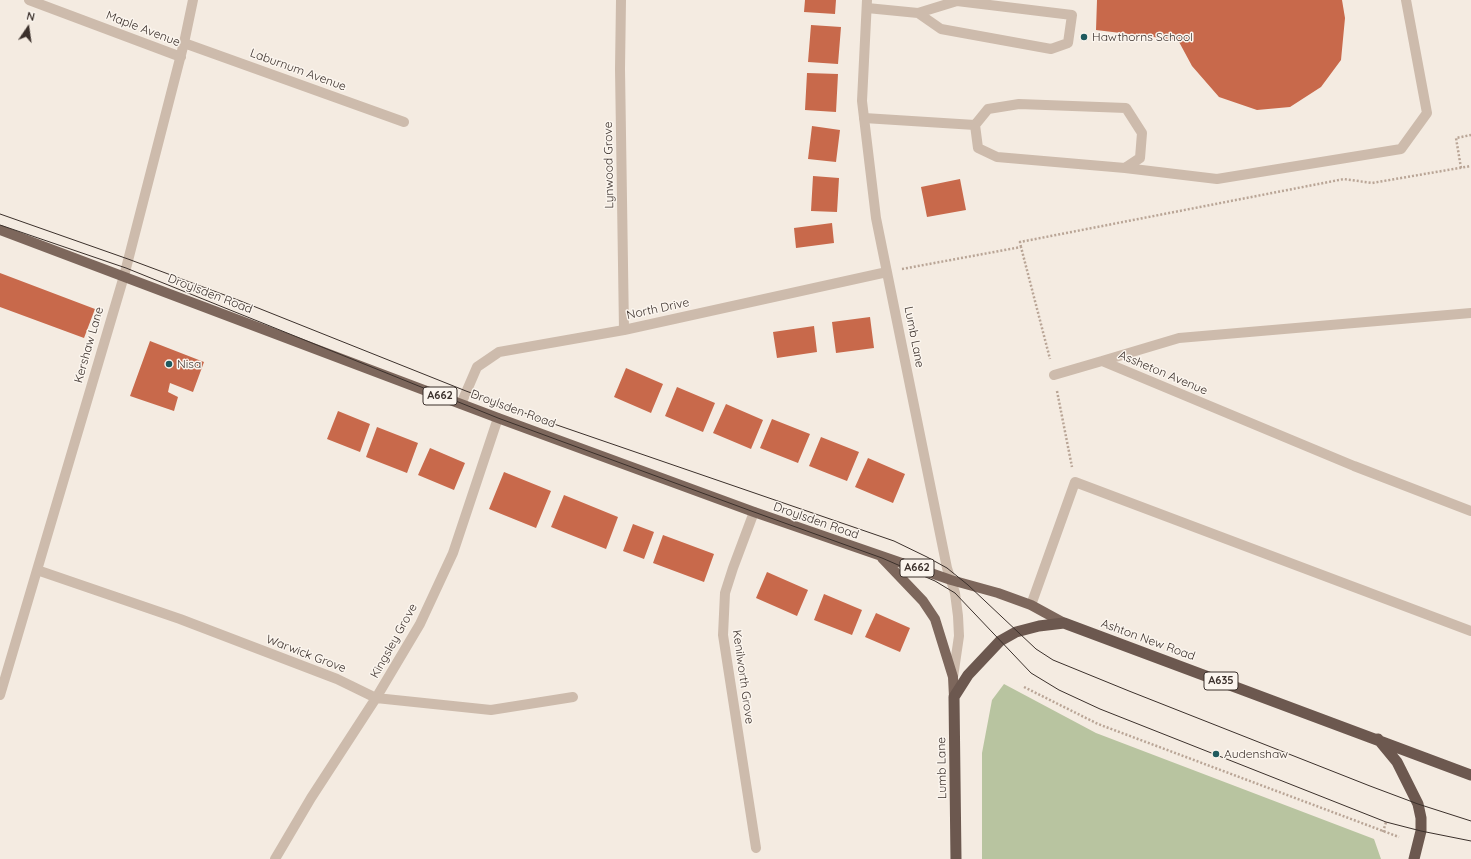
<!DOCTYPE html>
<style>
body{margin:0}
#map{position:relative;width:1471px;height:859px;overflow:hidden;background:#f4ebe1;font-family:Quicksand,sans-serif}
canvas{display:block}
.north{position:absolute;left:8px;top:8px;width:40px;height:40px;-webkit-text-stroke:3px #fbf5ee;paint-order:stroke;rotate:13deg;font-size:11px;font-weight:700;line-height:16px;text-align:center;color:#3b302b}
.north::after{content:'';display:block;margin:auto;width:14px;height:18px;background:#3b302b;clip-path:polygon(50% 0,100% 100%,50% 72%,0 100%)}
</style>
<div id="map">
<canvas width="1471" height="859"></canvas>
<div class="north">N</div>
</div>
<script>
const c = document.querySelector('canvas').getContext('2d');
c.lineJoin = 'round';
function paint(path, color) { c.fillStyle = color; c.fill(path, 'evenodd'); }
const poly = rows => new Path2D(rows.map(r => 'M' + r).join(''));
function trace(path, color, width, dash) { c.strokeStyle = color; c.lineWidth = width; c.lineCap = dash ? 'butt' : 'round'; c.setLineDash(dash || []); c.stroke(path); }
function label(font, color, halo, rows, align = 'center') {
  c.font = font + ' Quicksand,sans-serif'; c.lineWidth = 3; c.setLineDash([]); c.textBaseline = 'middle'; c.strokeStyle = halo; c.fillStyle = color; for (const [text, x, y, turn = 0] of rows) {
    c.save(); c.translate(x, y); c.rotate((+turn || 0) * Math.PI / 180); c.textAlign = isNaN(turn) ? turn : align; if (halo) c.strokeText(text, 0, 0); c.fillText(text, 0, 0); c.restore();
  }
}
const green = poly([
 [1004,684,1096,733,1374,839,1381,859,982,859,982,753,992,700]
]);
const building = poly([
 [805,0,836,0,835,14,804,12],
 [1097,0,1342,0,1345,18,1341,60,1321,87,1290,107,1257,110,1219,97,1192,66,1178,40,1096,30],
 [811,25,841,27,838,64,808,62],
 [807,73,838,74,836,112,805,110],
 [812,126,840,130,836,162,808,159],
 [813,176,839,178,837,212,811,211],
 [960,179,966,210,927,217,921,187],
 [832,223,834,243,796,248,794,228],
 [0,273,95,309,84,338,0,307],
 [870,317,874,348,836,353,832,322],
 [814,326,817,352,777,358,773,332],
 [150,341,204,362,193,392,170,383,168,392,178,397,174,411,130,396],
 [626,368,663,384,651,413,614,397],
 [677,387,715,403,703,432,665,416],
 [726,404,763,420,751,449,713,433],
 [338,411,370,424,360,452,327,439],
 [772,419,810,434,798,463,760,448],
 [377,427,418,443,407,473,366,457],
 [821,437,859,452,847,481,809,466],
 [430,448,465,463,454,490,418,475],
 [868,458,905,474,893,503,855,487],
 [504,472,551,491,536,528,489,509],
 [564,495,618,517,606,549,551,527],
 [633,524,654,532,644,559,623,551],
 [663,535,714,554,704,582,653,563],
 [767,572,808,590,797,616,756,598],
 [824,594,862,610,852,635,814,620],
 [876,613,910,628,900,652,865,637]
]);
const path = poly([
 [1461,168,1456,138,1471,135],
 [1021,247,1020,242,1344,179,1372,183,1471,166],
 [902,269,1021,247,1050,359],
 [1057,391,1072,467],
 [1024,687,1098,724,1399,837],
 [1383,832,1386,822]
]);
const service = poly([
 [867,8,918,13,941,29,1051,49,1068,43,1072,15,957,1,918,13],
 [864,118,975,125,978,148,997,157,1125,168,1217,179,1401,149,1427,113,1406,0],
 [975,125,988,109,1019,104,1126,108,1142,133,1140,158,1125,168],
 [1031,605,1075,482,1471,631]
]);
const minor = poly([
 [29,0,181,57],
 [621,0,620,69,624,330],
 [867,0,862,101,876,218,947,568,955,593,958,616,959,636,953,677],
 [184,43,404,122],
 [1471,313,1179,338,1102,361,1354,466,1471,511],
 [1054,375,1102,361],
 [461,404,477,367,499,352,624,330,887,272],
 [754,512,733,568,725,593,723,635,756,848],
 [37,570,180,619,337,679,376,698,491,710,573,697],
 [0,695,124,276,184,43,193,0],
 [275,859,311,798,376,698,420,624,453,553,498,418]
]);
const primary = poly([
 [0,230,498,418,754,512,951,580,998,593,1031,605,1064,623],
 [882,558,923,601,935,619,953,677,954,697]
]);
const trunk = poly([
 [1378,739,1397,762,1418,804,1421,818,1421,831,1414,859],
 [956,859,954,697,968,675,1000,641,1016,632,1039,626,1064,623,1471,775]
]);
const tram = poly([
 [0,214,128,259,238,300,466,391,554,424,894,541,927,557,947,568,968,585,1036,649,1053,660,1129,691,1370,786,1418,804,1471,821],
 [0,225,126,268,498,418,754,512,882,558,935,581,955,593,1031,673,1059,690,1100,709,1386,822,1421,831,1471,841]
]);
const markers = [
 [1084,37,4,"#1f5a5e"],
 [169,364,4,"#1f5a5e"],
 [1216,754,4,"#1f5a5e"]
];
const shields = [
 [440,396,34],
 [917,568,34],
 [1221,681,34]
];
const shieldNames = [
 ["A662",440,396],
 ["A662",917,568],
 ["A635",1221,681]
];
const streetNames = [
 ["Maple Avenue",143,29,21],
 ["Laburnum Avenue",298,70,20],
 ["Lynwood Grove",609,165,-91],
 ["Droylsden Road",210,294,21],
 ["North Drive",658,309,-12],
 ["Lumb Lane",914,337,79],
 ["Kershaw Lane",89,345,-74],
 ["Assheton Avenue",1163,373,23],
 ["Droylsden Road",513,409,20],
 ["Droylsden Road",816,521,19],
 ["Ashton New Road",1148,640,20],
 ["Kingsley Grove",394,641,-61],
 ["Warwick Grove",306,654,21],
 ["Kenilworth Grove",743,677,82],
 ["Lumb Lane",942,768,-91]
];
const poiNames = [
 ["Hawthorns School",1092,37],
 ["Nisa",177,364],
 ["Audenshaw",1224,754]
];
paint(green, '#b8c4a0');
paint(building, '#c8694b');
trace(path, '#b9a596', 2.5, [2, 2]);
trace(service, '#cdbbac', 10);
trace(minor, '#cdbbac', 10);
trace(primary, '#7d675c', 10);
trace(trunk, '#6c584f', 11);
trace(tram, '#3b302b', 1);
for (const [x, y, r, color] of markers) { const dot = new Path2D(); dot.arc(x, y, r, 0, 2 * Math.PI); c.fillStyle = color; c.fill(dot); trace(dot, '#fbf5ee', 1.5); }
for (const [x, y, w] of shields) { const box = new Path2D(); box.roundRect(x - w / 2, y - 9, w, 18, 3); c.fillStyle = '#fbf5ee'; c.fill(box); trace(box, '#3b302b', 1); }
label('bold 11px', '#3b302b', null, shieldNames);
label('12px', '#3b302b', '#fbf5ee', streetNames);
label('12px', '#3b302b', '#fbf5ee', poiNames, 'left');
</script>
